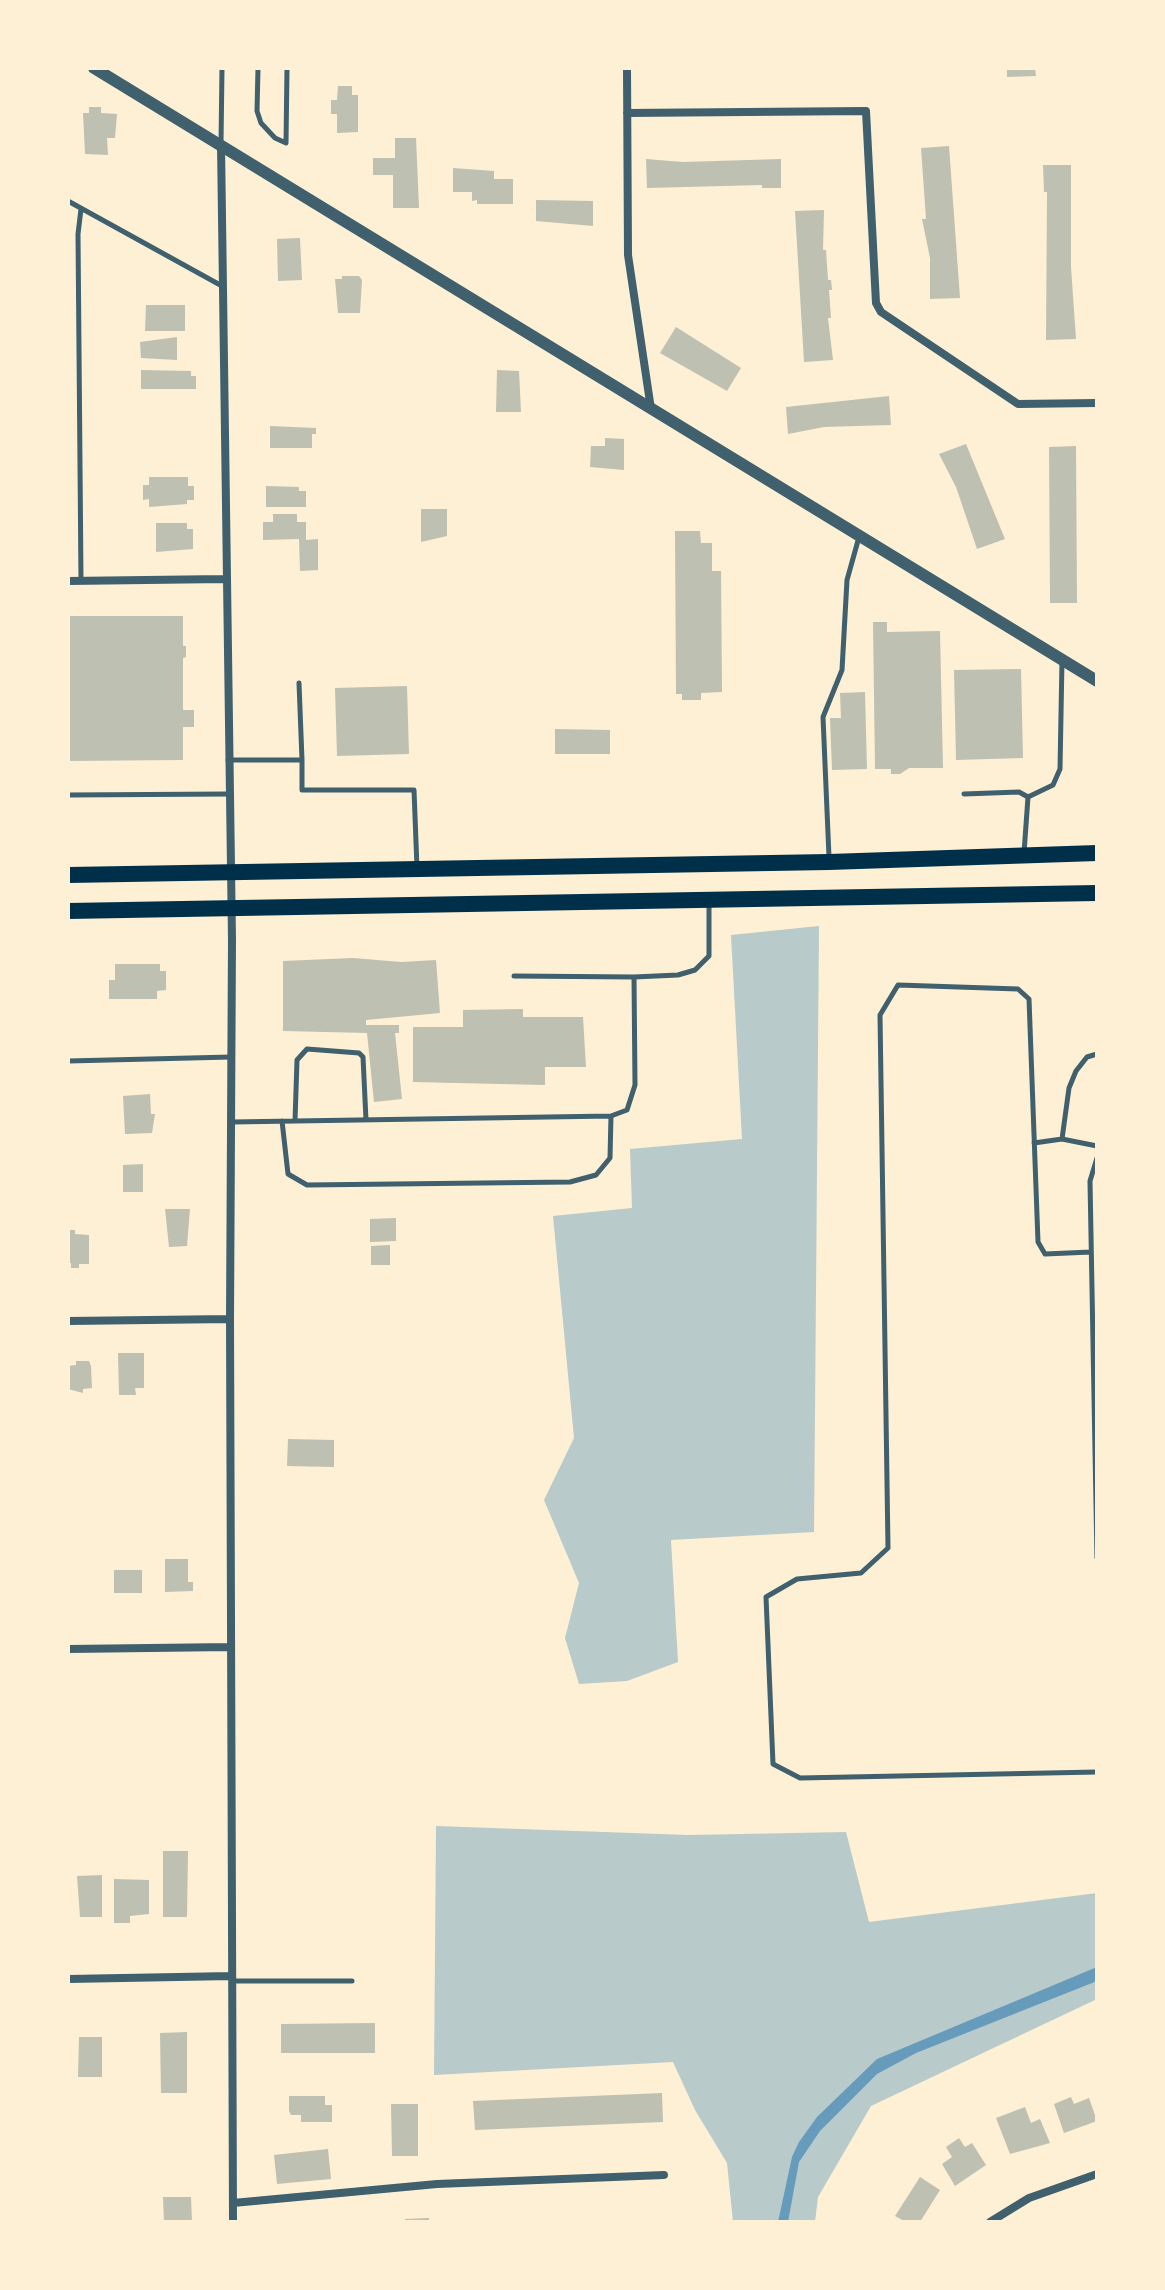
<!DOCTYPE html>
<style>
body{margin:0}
#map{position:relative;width:1165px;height:2290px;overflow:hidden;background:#fdf0d5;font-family:Merriweather,serif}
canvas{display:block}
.frame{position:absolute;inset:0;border:70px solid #fdf0d5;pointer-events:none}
</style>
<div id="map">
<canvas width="1165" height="2290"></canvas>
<div class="frame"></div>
</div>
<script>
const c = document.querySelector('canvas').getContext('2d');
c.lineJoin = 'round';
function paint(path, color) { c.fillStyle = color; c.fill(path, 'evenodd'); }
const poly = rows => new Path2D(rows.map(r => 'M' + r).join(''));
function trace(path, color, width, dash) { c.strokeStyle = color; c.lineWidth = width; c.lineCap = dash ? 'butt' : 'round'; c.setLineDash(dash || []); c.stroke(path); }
const green = poly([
 [819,926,814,1532,671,1540,678,1662,627,1681,579,1684,565,1638,579,1583,544,1500,574,1438,553,1216,632,1208,630,1149,742,1139,731,935],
 [436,1826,688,1835,846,1832,869,1922,1097,1893,1097,1999,871,2106,818,2197,815,2222,733,2222,727,2163,695,2110,673,2062,434,2075]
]);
const water = poly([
 [1097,1967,1097,1981,916,2053,877,2074,820,2131,799,2162,788,2222,778,2222,792,2157,799,2142,817,2117,877,2059]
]);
const building = poly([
 [1007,68,1035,68,1036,76,1007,77],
 [338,86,352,86,352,95,358,95,358,132,337,133,337,114,331,114,331,100,337,100],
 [89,107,101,107,101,113,117,114,115,138,107,138,108,155,85,154,83,113,89,113],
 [395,138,416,138,419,208,393,208,393,175,373,175,373,158,395,158],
 [949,146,960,298,930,299,930,258,922,219,926,219,921,148],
 [646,159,683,162,781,159,781,188,762,188,762,185,647,188],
 [1043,165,1071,165,1071,267,1076,339,1046,340,1047,192,1044,192],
 [453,168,494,171,494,179,513,179,513,204,477,204,477,200,472,201,472,192,453,192],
 [536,200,593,201,593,226,536,221],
 [824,210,823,250,826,250,828,280,831,280,832,290,829,290,831,318,828,318,833,360,804,362,795,211],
 [300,238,302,280,278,281,277,239],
 [342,276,359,276,362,280,360,313,338,313,335,279,342,279],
 [146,305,185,305,185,331,145,331],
 [676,327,741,368,727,391,660,353],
 [177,337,177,360,141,358,140,342],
 [141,370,191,371,191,376,196,376,196,389,141,389],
 [497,370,519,371,521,412,496,412],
 [889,396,891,425,824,427,788,434,786,407],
 [270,426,316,428,316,434,312,434,312,448,270,448],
 [605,438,624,439,624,470,590,467,591,446,605,446],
 [966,444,1005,539,977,549,956,487,939,454],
 [1076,446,1077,603,1050,603,1049,447],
 [149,477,188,477,188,486,194,486,194,500,187,500,187,504,149,507,149,499,143,500,143,485,149,485],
 [266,486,299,487,299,491,306,491,306,507,266,507],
 [421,509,447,509,447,536,421,542],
 [273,514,297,514,297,522,306,522,306,540,318,539,318,570,300,571,299,539,263,540,263,522,273,522],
 [156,523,187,523,187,529,193,529,193,549,156,552],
 [675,531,700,531,701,543,712,543,712,571,721,571,722,692,701,693,701,700,682,700,682,694,676,694],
 [68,616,183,616,183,646,186,646,186,657,183,658,183,710,194,710,194,727,183,727,183,760,68,761],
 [873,622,887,622,887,632,940,631,943,768,909,768,900,774,891,774,891,769,875,769],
 [1021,669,1023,758,956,760,954,670],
 [407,686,409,754,337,756,335,688],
 [865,692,867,769,832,770,830,718,841,718,840,693],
 [555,729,610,730,610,754,555,754],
 [353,958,401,962,436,960,440,1013,366,1020,366,1025,399,1025,399,1033,395,1033,402,1099,374,1102,367,1033,283,1031,283,961],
 [115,964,160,964,160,971,166,971,166,990,157,991,157,999,109,999,109,980,115,980],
 [523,1009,523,1017,583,1017,586,1067,545,1067,545,1085,413,1082,413,1027,463,1027,463,1010],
 [150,1094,151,1114,155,1114,152,1133,125,1134,123,1096],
 [143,1164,143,1192,123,1192,123,1165],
 [165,1209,190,1209,187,1246,169,1247],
 [396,1218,396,1241,370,1242,370,1219],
 [68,1230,75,1230,75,1234,89,1235,89,1264,79,1264,79,1268,71,1268,71,1263,68,1263],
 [390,1245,390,1265,371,1265,371,1246],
 [118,1353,144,1353,144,1388,135,1388,136,1395,119,1395],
 [76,1361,89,1361,91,1366,92,1388,83,1389,83,1393,68,1389,68,1366,76,1365],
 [288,1439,334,1440,334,1467,287,1466],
 [165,1559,188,1559,188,1582,193,1582,193,1591,165,1592],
 [114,1570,142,1570,142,1593,114,1593],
 [163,1851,188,1851,187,1917,163,1917],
 [102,1875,102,1917,80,1917,77,1876],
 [114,1879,149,1880,149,1914,130,1916,130,1923,114,1923],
 [375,2023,375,2053,281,2053,281,2024],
 [187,2032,187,2093,161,2093,160,2033],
 [79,2037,102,2037,102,2077,78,2077],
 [662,2093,663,2122,475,2130,473,2101],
 [289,2096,325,2096,325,2105,332,2105,332,2122,301,2122,301,2115,291,2115,289,2111],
 [1071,2097,1074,2104,1089,2098,1097,2121,1064,2133,1054,2104],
 [391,2104,418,2104,418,2156,392,2156],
 [1025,2107,1031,2123,1040,2119,1050,2143,1010,2154,996,2118],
 [959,2138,965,2147,972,2143,986,2165,955,2186,942,2164,952,2157,946,2147],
 [328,2149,331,2179,277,2184,274,2155],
 [920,2177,940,2190,920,2222,906,2222,895,2216],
 [163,2197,191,2197,192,2222,164,2222],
 [429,2218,429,2222,405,2222,405,2219]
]);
const service = poly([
 [258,68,257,111,261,123,275,138,286,143,287,68],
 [221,143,222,68],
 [68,201,222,286],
 [81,209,78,234,81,580],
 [299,683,302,760],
 [228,760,302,760,302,790,414,790,417,868],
 [964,794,1019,792,1028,797],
 [68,795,228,794],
 [1024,853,1028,797,1053,785,1060,769,1062,660],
 [829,857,823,717,842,670,847,580,859,537],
 [514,976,634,977],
 [68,1061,231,1057],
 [282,1121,288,1174,307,1185,570,1182,596,1175,610,1158,611,1116],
 [295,1121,297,1060,307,1049,359,1053,363,1057,366,1120],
 [232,1122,611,1116,627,1110,635,1085,634,977,678,975,695,970,709,956,709,902],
 [1062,1139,1069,1088,1076,1071,1087,1057,1097,1054],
 [1034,1143,1062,1139,1097,1146],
 [1097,1158,1090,1181,1097,1558],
 [1091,1252,1045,1254,1038,1242,1029,999,1018,989,898,985,880,1015,888,1548,861,1573,797,1579,766,1597,773,1764,800,1778,1097,1772],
 [233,1981,352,1981]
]);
const minor = poly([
 [627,68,628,255,651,409],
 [627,113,866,111,876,303,881,312,1018,404,1097,403],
 [221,145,232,939,230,1319,233,2222],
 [68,581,224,579],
 [68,1321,230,1319],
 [68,1649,231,1647],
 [68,1979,232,1976],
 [233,2203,437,2184,664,2175],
 [990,2222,1029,2198,1097,2174]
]);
const tertiary = poly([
 [94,68,1097,681]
]);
const primary = poly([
 [68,875,829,862,1097,853],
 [68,911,1097,893]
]);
paint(green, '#b9caca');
paint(water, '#669bbc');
paint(building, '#bec0b2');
trace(service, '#3f606c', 5);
trace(minor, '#3f606c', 8);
trace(tertiary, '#3f606c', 12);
trace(primary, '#003049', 16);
</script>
